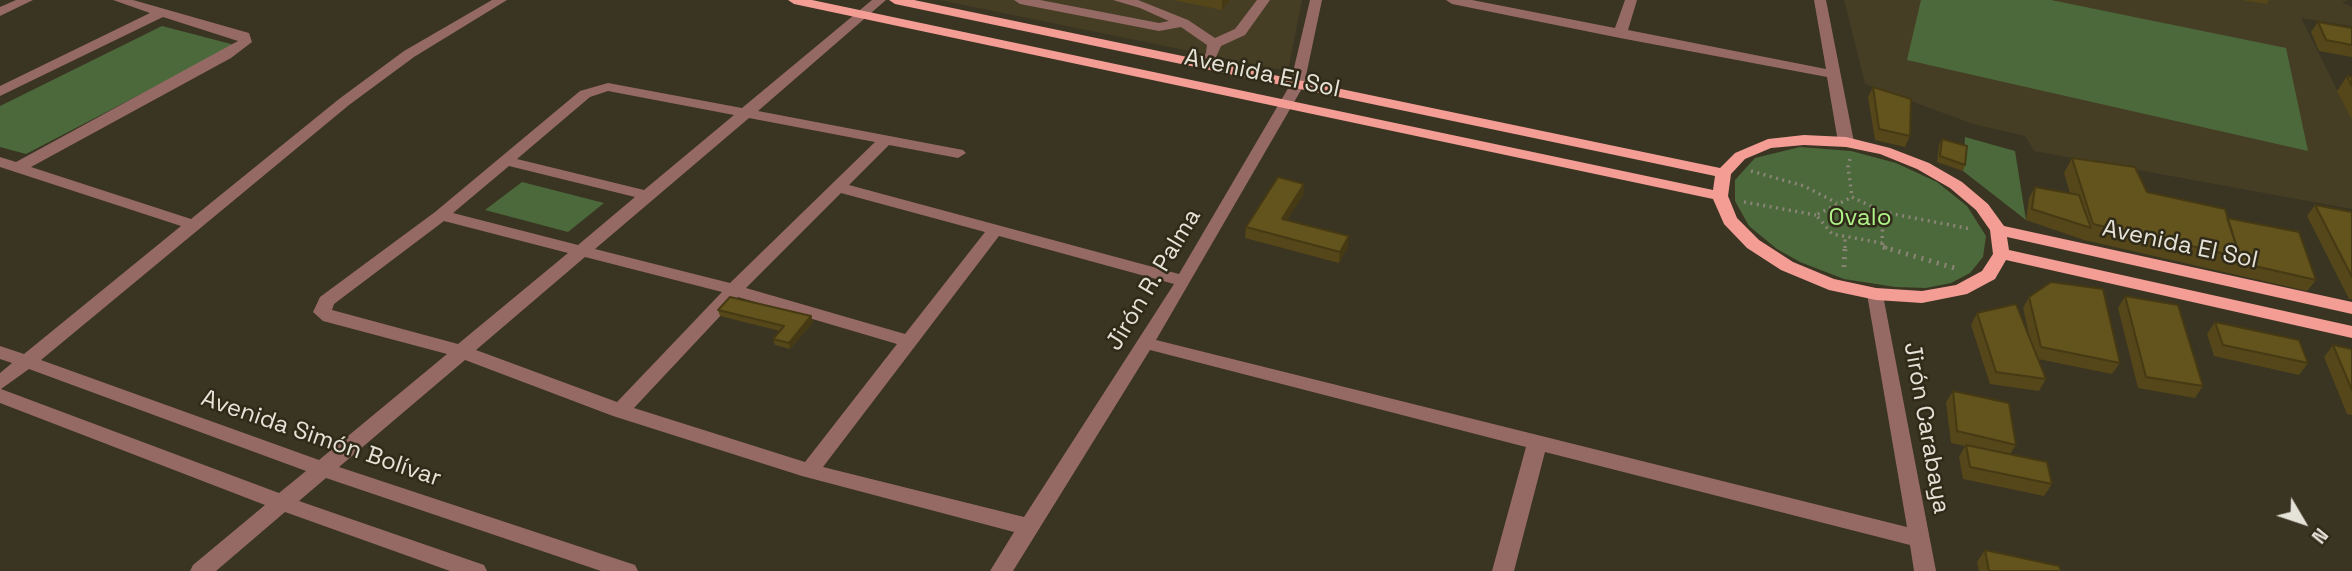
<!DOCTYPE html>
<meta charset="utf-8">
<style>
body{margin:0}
#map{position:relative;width:2352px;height:571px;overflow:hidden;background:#3a3422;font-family:"Space Grotesk",sans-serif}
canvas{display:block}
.north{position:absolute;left:2268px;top:487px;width:70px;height:70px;-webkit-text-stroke:5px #302a19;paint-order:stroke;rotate:129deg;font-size:19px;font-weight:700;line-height:28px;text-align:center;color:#e5e2d7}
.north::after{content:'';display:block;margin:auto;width:24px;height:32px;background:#e5e2d7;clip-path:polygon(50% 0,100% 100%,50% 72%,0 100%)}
</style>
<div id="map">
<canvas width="2352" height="571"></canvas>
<div class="north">N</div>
</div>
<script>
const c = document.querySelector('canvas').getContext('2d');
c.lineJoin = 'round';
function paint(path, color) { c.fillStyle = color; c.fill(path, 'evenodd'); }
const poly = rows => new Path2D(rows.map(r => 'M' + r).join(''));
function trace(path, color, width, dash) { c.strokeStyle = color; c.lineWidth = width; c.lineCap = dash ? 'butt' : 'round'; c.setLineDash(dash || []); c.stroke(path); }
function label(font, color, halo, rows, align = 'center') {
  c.font = font + ' "Space Grotesk",sans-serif'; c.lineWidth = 5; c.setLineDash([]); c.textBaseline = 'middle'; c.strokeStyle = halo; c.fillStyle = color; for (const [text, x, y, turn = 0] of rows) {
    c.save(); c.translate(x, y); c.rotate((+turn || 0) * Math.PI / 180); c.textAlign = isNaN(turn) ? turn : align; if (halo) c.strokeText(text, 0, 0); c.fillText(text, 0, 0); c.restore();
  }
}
const built = poly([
 [939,0,1302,0,1288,71],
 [1844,0,2350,0,2342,2,2352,7,2352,26,2301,18,2352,120,2352,209,2034,151,2025,136,1973,124,1865,84]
]);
const green = poly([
 [1921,0,2051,0,2286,48,2308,151,1907,60],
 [162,26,235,45,26,154,0,147,0,106],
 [1965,137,2015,151,2026,220,1963,171],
 [1800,147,1851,151,1896,163,1937,182,1967,206,1986,236,1983,257,1970,273,1951,283,1926,288,1895,287,1844,279,1800,262,1777,249,1749,226,1735,201,1735,180,1755,158],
 [522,182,604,203,568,232,485,210]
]);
const pathFar1 = poly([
 [1850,159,1848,167,1852,197],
 [1751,171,1804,186,1837,203],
 [1852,197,1883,212,1882,243,1832,234,1816,215,1852,197],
 [1744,202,1816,215],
 [1883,212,1971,229],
 [1882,243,1883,247,1888,248],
 [1845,248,1845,237]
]);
const path = poly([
 [1883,247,1958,269],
 [1844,267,1845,247]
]);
const minor = poly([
 [16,0,33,0,0,16,0,7,16,0],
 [113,0,133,0,249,33,252,42,231,58,31,167,191,219,339,99,404,51,492,0,507,0,414,57,349,105,41,360,319,460,447,354,323,321,313,312,320,297,435,212,580,91,608,83,742,108,872,0,886,0,758,111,963,150,966,153,958,158,889,145,849,185,1179,274,1290,85,1310,0,1322,0,1304,85,1156,340,1907,527,1867,294,1876,288,1882,290,1936,571,1914,571,1910,545,1545,452,1514,571,1492,571,1526,447,1150,350,1013,571,990,571,1014,532,802,476,613,416,465,360,339,467,635,565,638,571,601,571,326,478,299,501,484,565,487,571,450,571,285,512,216,571,190,571,193,565,265,505,0,403,0,373,12,363,0,359,0,346,24,354,181,226,0,167,0,157,16,162,238,41,163,17,0,96,0,86,150,13,113,0],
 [608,91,734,115,644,190,517,159,590,97,608,91],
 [749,118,875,142,730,283,595,249,749,118],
 [509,166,635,197,578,245,453,213,509,166],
 [841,193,985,232,905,334,746,288,841,193],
 [444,221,568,253,458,344,332,310,334,304,444,221],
 [999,236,1174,284,1024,517,823,467,999,236],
 [585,257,722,292,617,402,476,350,585,257],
 [738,297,897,344,805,462,634,408,738,297],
 [29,369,306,471,279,493,1,389,29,369],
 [1014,0,1040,0,1159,23,1169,21,1140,8,1113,0,1138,0,1188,20,1215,38,1235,29,1257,0,1270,0,1245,35,1221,46,1212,66,1205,70,1198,66,1206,53,1207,45,1181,27,1159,31,1020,4,1014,0],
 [1446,0,1472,0,1615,28,1625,0,1637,0,1628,30,1826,69,1814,0,1826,0,1854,142,1846,147,1838,142,1827,77,1620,38,1452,4,1446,0]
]);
const major = poly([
 [788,0,812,0,1713,190,1715,176,895,4,889,0,914,0,1720,168,1735,153,1768,139,1804,135,1846,137,1890,148,1929,163,1962,182,1988,204,2004,226,2352,302,2352,314,2007,237,2009,250,2352,326,2352,338,2006,260,1995,279,1967,294,1922,303,1876,300,1829,290,1781,270,1747,248,1724,224,1713,199,794,4,788,0],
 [1804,145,1846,147,1880,154,1917,169,1950,188,1976,210,1990,230,1993,254,1982,271,1956,285,1922,291,1876,288,1834,279,1793,262,1759,240,1737,218,1728,196,1731,174,1745,159,1771,148,1804,145]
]);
const wall = poly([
 [1173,0,1230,0,1222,10],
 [2241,0,2269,0,2267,4],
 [2318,22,2352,28,2352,57,2319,51,2311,32],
 [2347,76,2352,77,2352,120,2337,91],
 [1873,87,1910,136,1905,147,1875,140,1868,97],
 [1942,139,1965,165,1963,171,1937,162,1939,145],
 [2072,158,2147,192,2227,218,2316,280,2307,291,2084,240,2026,220,2029,198,2035,187,2070,193,2064,173],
 [1304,184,1303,195,1287,220,1348,247,1339,263,1245,238,1246,227],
 [2315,205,2352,212,2352,299,2349,299,2307,216],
 [2125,296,2203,386,2195,398,2138,388,2118,308],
 [2029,297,2120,363,2112,374,2038,359,2046,379,2039,391,1990,384,1971,325,1977,313,2030,339,2023,308],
 [718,310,811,316,813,322,790,349,775,345,773,339,780,331,720,316],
 [2215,322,2308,363,2299,375,2214,356,2207,334],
 [2333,345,2352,349,2352,415,2347,414,2324,357],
 [1953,391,2016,445,2010,454,2052,484,2044,496,1963,479,1959,457,1965,446,1951,443,1946,402],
 [1985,550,2061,571,1979,571,1977,562]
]);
const shadedWall = poly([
 [1222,0,1230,0,1222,10],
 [1304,184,1303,195,1281,230,1282,219],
 [1349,236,1348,247,1339,263,1340,252],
 [811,316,813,322,790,349,789,343]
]);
const building = poly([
 [2318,22,2352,28,2352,45,2326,40,2318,22],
 [2347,76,2352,77,2352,86,2347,76],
 [1873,87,1911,99,1910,136,1879,129,1873,87],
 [1942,139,1967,146,1965,165,1940,156,1942,139],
 [2072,158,2135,167,2147,192,2225,209,2240,257,2093,224,2072,158],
 [1278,177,1304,184,1282,219,1349,236,1340,252,1246,227,1278,177],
 [2035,187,2079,195,2091,228,2032,209,2035,187],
 [2315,205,2352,212,2352,277,2315,205],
 [2227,218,2299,232,2316,280,2237,262,2240,257,2227,218],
 [2051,282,2103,289,2120,363,2041,347,2029,297,2051,282],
 [2125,296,2178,305,2203,386,2146,377,2125,296],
 [730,297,811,316,789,343,773,339,784,326,718,310,730,297],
 [2016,304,2046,379,1996,372,1977,313,2016,304],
 [2215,322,2299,340,2308,363,2223,345,2215,322],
 [2333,345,2352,349,2352,390,2333,345],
 [1953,391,2009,403,2016,445,1957,431,1953,391],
 [1966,445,2047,462,2052,484,1970,467,1966,445],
 [1985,550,2059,566,2061,571,1989,571,1985,550]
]);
const streetNames = [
 ["Avenida El Sol",1262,74,12],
 ["Avenida El Sol",2180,245,12],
 ["Jirón R. Palma",1154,280,-59],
 ["Jirón Carabaya",1926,428,80],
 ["Avenida Simón Bolívar",321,439,19]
];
const parkNames = [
 ["Ovalo",1860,218]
];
paint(built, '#453e25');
paint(green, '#4c693b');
trace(pathFar1, '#8a8576', 3.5, [2, 4.5]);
trace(path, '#8a8576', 5, [2, 6]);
paint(minor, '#956a65');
paint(major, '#f49d95');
paint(wall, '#554719');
paint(shadedWall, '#453a14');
paint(building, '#63531d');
trace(building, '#453a14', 2);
label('24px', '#e5e2d7', '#302a19', streetNames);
label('24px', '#aff488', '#302a19', parkNames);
</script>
